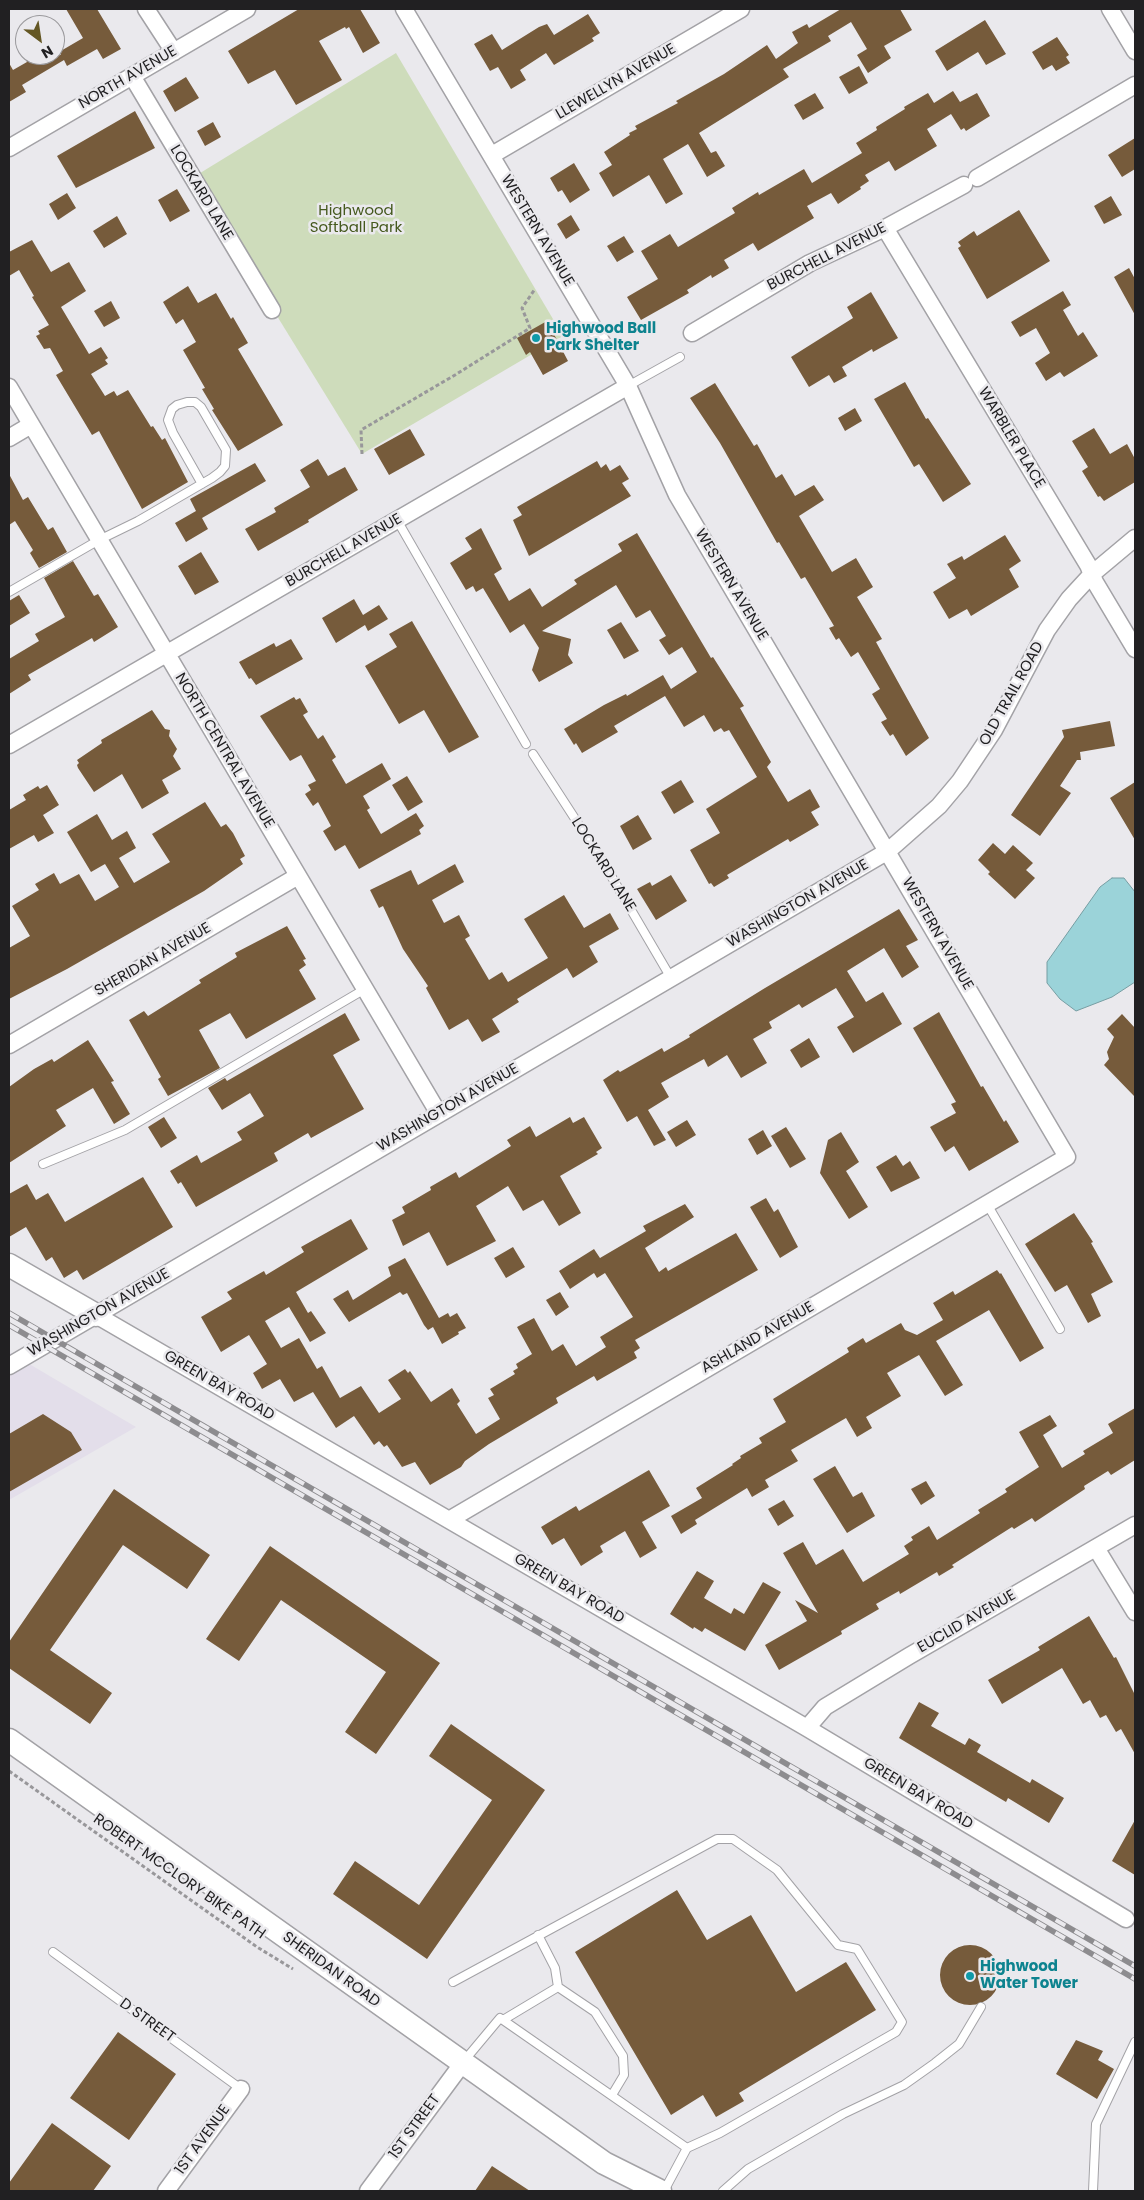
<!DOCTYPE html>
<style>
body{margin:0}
#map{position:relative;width:1144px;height:2200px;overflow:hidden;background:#eae9ed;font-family:Poppins,sans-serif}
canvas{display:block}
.frame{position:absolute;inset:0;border:10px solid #212022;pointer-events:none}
.north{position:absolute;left:15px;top:15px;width:50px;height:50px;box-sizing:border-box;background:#eae9ed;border:1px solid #9a999c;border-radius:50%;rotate:149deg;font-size:14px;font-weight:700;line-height:20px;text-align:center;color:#212022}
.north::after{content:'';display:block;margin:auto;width:18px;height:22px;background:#645724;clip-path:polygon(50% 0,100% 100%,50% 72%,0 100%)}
</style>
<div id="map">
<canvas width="1144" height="2200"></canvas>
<div class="frame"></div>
<div class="north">N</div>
</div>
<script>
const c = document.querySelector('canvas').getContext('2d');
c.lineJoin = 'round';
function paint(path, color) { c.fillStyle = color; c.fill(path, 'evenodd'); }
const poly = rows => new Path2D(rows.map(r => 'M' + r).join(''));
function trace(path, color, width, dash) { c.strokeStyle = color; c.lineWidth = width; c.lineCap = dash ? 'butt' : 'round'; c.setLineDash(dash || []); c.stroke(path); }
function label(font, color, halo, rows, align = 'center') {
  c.font = font + ' Poppins,sans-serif'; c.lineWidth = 5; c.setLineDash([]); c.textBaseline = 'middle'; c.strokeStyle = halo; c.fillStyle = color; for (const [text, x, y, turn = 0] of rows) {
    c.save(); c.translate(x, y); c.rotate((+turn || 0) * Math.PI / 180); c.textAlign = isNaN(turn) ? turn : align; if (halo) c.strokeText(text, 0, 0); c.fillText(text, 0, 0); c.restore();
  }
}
const built = poly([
 [9,1352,136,1427,9,1500]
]);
const green = poly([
 [396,53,563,336,362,454,192,178]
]);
const water = poly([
 [1112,878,1124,878,1135,892,1135,982,1112,997,1076,1011,1060,999,1047,983,1047,962,1100,887,1112,878]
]);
const building = poly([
 [66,9,97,9,121,49,103,59,97,49,67,66,64,60,22,85,26,92,9,102,9,63,13,70,27,62,23,55,61,55,59,52,83,38],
 [299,9,360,9,380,43,363,53,349,27,346,29,345,27,319,41,342,80,296,105,275,70,248,84,228,51],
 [841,9,900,9,912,30,884,46,891,58,868,73,857,55,867,49,851,22,828,36,831,41,783,69,789,77,699,133,711,153,716,151,725,166,707,177,688,144,663,159,683,194,666,204,649,175,613,197,599,173,612,165,604,152,630,135,629,133,637,129,635,126,678,103,676,101,724,74,767,45,776,59,798,43,792,32,807,24,809,28],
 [588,14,600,33,592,38,594,41,554,65,546,53,520,70,526,80,511,89,498,67,490,71,474,44,492,34,502,50,539,27,547,24,554,35],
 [985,20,1006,54,986,65,978,52,947,71,935,51],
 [1057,37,1069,55,1066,57,1070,63,1056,71,1052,65,1043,70,1032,52],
 [859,66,868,83,849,94,839,77],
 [186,77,199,98,175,112,163,91],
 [953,91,960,102,977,93,990,116,966,131,964,128,961,130,951,114,927,129,937,146,895,171,889,161,865,175,869,181,860,187,861,189,838,204,831,193,807,206,814,218,758,251,753,243,724,260,729,268,712,278,711,275,687,290,689,293,641,320,627,297,658,279,641,251,670,234,678,247,735,213,732,208,758,192,759,195,804,169,812,183,862,153,856,143,877,130,876,127,905,109,904,107,928,93,934,103],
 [815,93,824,108,803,120,794,105],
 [135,111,155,148,76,188,57,156],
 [213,122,221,137,205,146,197,131],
 [1135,138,1135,169,1122,177,1108,155],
 [574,163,590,190,570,203,562,190,558,192,550,178],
 [177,189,190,211,170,222,158,200],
 [67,193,76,208,58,220,49,204],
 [1111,196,1122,215,1104,224,1094,206],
 [1019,210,1050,261,987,299,958,248,961,246,958,242,974,231,977,236],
 [571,215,580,230,566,239,557,224],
 [117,216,127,234,104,248,93,231],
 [624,236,634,252,617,262,607,246],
 [32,240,51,272,69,262,86,291,61,307,89,354,101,347,108,358,105,360,108,364,91,374,105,396,114,391,117,396,128,390,151,427,153,426,162,440,165,438,188,482,142,509,99,431,92,435,56,375,63,371,50,348,44,349,36,336,40,334,38,331,49,325,32,297,34,296,19,270,9,276,9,252],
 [1129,268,1135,279,1135,315,1114,277],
 [188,286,198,303,216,293,231,319,233,317,248,343,238,349,283,425,238,451,212,410,214,409,202,389,205,388,183,350,196,342,183,319,176,324,163,302],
 [1063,291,1071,305,1063,310,1078,336,1083,332,1098,356,1064,377,1060,372,1046,381,1035,363,1050,353,1036,328,1020,337,1011,322],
 [871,292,898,338,873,352,872,349,842,367,847,376,834,383,829,375,809,387,791,357,853,318,847,307],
 [111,301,120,318,104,327,94,311],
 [547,321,568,361,543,375,530,352,526,355,517,338],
 [905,382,926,419,928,418,971,484,943,502,919,464,914,467,874,399],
 [715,383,754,446,757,444,776,478,782,474,795,496,814,485,824,500,799,516,832,572,856,558,873,587,857,597,882,639,876,642,929,738,906,756,893,734,890,736,881,722,887,719,872,694,880,689,858,652,851,657,839,638,836,640,829,628,834,626,805,577,801,579,779,542,777,543,720,443,690,398],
 [855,408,862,421,845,431,838,418],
 [1094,428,1110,454,1127,444,1135,459,1135,482,1104,501,1100,496,1098,497,1082,471,1088,467,1072,441],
 [410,429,425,455,389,475,374,449],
 [318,459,328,476,345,467,358,490,308,520,309,522,258,551,245,529,276,512,274,508,310,487,300,470],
 [597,461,601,468,606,464,610,471,620,465,629,479,622,483,631,496,529,556,513,520,522,515,517,507],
 [255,463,266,481,202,518,208,529,186,542,175,523,196,511,190,499],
 [9,474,23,500,28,497,48,530,53,527,67,552,39,568,30,553,33,550,15,521,9,525],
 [481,528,502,569,494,574,509,601,530,588,542,607,577,584,574,580,622,551,618,544,637,533,711,658,713,657,744,706,740,708,771,762,767,767,788,802,810,789,820,807,811,812,819,825,790,842,788,839,727,875,729,878,714,887,711,883,709,884,690,850,720,833,706,809,757,777,729,730,724,732,721,728,714,732,704,715,684,727,665,696,614,726,618,732,582,753,576,743,574,745,564,729,604,705,626,694,627,696,663,675,671,689,697,672,682,647,669,655,659,640,666,636,650,610,636,618,616,585,542,631,571,639,568,655,573,663,539,682,532,670,539,648,524,624,510,633,483,588,476,592,473,586,466,590,450,563,472,549,465,538],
 [1005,535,1021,561,1009,569,1019,587,971,616,967,609,949,619,933,592,956,578,947,564,962,556,964,560],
 [201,552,219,582,195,595,178,566],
 [73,561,94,596,98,594,118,627,94,642,92,638,28,675,31,680,9,694,9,659,39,641,35,634,65,617,44,578],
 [19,595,30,613,9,626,9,601],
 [354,599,363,615,379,605,388,619,368,631,365,625,336,643,322,618],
 [412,621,479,737,449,753,424,710,399,724,365,666,397,647,389,634],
 [621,622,639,651,624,659,607,630],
 [291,639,303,659,256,685,251,678,249,679,239,662,274,643,276,647],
 [294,697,296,700,300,698,308,712,303,715,318,739,323,735,336,757,332,760,346,784,382,763,391,779,363,796,370,808,367,810,381,834,416,813,424,826,419,830,421,834,359,869,345,845,335,851,323,831,331,826,318,802,313,806,305,794,311,790,308,785,316,781,301,755,290,761,260,716],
 [152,710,165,729,170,730,169,736,177,749,173,756,181,769,162,780,169,793,142,809,122,774,94,792,78,768,77,765,79,763,77,760,102,743,101,740],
 [1110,721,1115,746,1080,752,1081,760,1077,760,1060,786,1071,793,1040,836,1011,815,1064,737,1062,730],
 [407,776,423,802,408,811,392,785],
 [681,780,694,802,674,814,661,792],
 [1135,782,1135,840,1110,798],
 [47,785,59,805,43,815,54,833,38,842,34,835,9,849,9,810,26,800,23,795,38,786,40,789],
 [205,802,221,827,226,824,233,833,245,856,240,859,243,864,204,891,67,969,9,999,9,948,30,936,12,906,39,890,35,884,54,873,60,884,79,874,95,901,119,887,105,864,91,872,67,832,97,814,112,840,127,831,136,848,119,858,134,883,170,862,152,834],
 [638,815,652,839,633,850,620,826],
 [993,843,1005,854,1013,845,1033,863,1026,870,1035,878,1015,899,988,874,990,872,978,860],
 [455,864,464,882,432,900,444,923,459,915,470,936,465,939,489,980,502,972,508,982,548,958,524,919,564,895,584,928,610,913,619,929,589,946,598,962,573,978,567,968,517,999,519,1002,492,1019,500,1032,482,1042,468,1019,449,1030,426,988,428,986,403,949,383,906,379,908,370,890,411,870,418,885],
 [671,875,687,901,656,920,637,889,650,882,652,886],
 [899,909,918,940,906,946,919,967,902,978,884,948,847,971,866,1002,883,992,902,1024,853,1053,837,1027,854,1017,836,988,802,1008,799,1004,769,1022,772,1028,753,1039,767,1063,741,1078,727,1055,708,1067,704,1059,661,1083,669,1097,648,1110,666,1140,654,1146,637,1116,627,1122,603,1080,618,1070,620,1072,662,1048,664,1052,690,1037,689,1035,765,988],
 [287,926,306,959,303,960,306,965,299,970,316,999,246,1039,230,1013,199,1030,220,1068,168,1096,158,1079,161,1077,129,1020,144,1011,148,1016,201,983,199,980,237,957,235,953],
 [939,1012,981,1087,983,1086,1004,1122,1006,1120,1019,1142,969,1171,954,1146,945,1152,930,1127,956,1113,951,1104,956,1102,913,1028],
 [345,1013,360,1040,333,1055,364,1109,311,1138,308,1133,274,1153,278,1161,196,1207,181,1182,178,1184,170,1171,197,1155,201,1163,242,1140,237,1132,264,1116,250,1093,222,1110,208,1088,225,1078,227,1081],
 [1122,1014,1135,1028,1135,1097,1104,1065,1109,1059,1107,1052,1114,1037,1107,1029],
 [809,1038,820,1057,801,1068,790,1050],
 [88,1040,114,1081,111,1082,130,1114,114,1124,93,1088,56,1110,66,1126,9,1163,9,1087,34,1069,52,1059,54,1062],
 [164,1117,177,1138,161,1148,148,1127],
 [570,1117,573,1123,584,1117,602,1148,596,1152,598,1154,560,1176,581,1213,559,1226,543,1200,523,1211,508,1186,476,1206,496,1241,447,1266,429,1232,403,1246,392,1220,405,1213,402,1207,431,1190,430,1187,456,1172,459,1178,511,1146,507,1140,530,1126,536,1137],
 [687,1120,696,1135,676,1147,667,1132],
 [786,1127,806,1159,790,1168,771,1136],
 [763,1130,772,1146,757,1155,748,1139],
 [841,1132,859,1162,846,1171,868,1207,849,1219,820,1173,828,1140],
 [896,1155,903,1166,910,1161,920,1178,891,1192,876,1167],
 [143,1177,173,1227,83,1280,77,1270,64,1278,52,1257,46,1261,26,1227,9,1237,9,1194,27,1184,36,1200,48,1193,65,1222],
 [766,1198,774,1212,778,1209,798,1247,780,1258,750,1207],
 [685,1204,694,1217,645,1248,659,1272,666,1267,668,1271,736,1233,758,1270,635,1340,640,1348,634,1352,637,1358,597,1381,594,1376,556,1398,558,1403,489,1444,465,1461,461,1467,430,1485,415,1462,402,1467,387,1445,384,1447,379,1441,374,1445,354,1416,336,1428,313,1392,294,1402,280,1379,262,1389,253,1373,267,1364,249,1335,221,1352,201,1317,232,1299,227,1292,264,1271,266,1275,304,1252,301,1247,351,1219,368,1249,296,1292,308,1313,311,1311,326,1333,310,1342,289,1307,265,1321,281,1348,299,1338,317,1369,322,1366,340,1398,361,1386,379,1413,401,1399,388,1380,405,1369,408,1373,410,1371,431,1402,452,1388,460,1401,457,1404,476,1434,500,1419,488,1398,494,1395,490,1389,515,1374,513,1371,518,1368,516,1364,532,1354,517,1327,534,1318,552,1351,563,1344,576,1366,606,1347,600,1337,633,1317,605,1273,597,1278,594,1273,570,1289,559,1271,594,1249,600,1258,646,1231,643,1226],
 [1074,1213,1093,1242,1091,1243,1113,1282,1091,1294,1101,1316,1088,1323,1067,1285,1055,1292,1025,1244],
 [513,1247,525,1267,506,1278,494,1258],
 [405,1258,439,1318,448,1313,450,1317,457,1313,466,1328,458,1332,459,1334,442,1344,433,1327,428,1330,424,1325,407,1293,403,1295,400,1292,349,1322,333,1299,348,1290,353,1300,391,1276,388,1267],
 [997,1270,1000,1274,1001,1273,1044,1348,1020,1362,989,1310,936,1341,963,1385,945,1396,919,1355,887,1373,901,1396,866,1417,872,1428,857,1437,846,1418,791,1450,798,1461,765,1480,769,1487,752,1497,747,1488,695,1520,697,1524,681,1534,671,1516,702,1498,696,1488,733,1465,732,1464,741,1458,740,1456,762,1443,759,1438,786,1422,773,1399,849,1352,847,1348,863,1338,866,1343,901,1323,905,1330,917,1335,943,1320,933,1303,953,1291,955,1295],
 [560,1292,569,1307,556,1316,546,1300],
 [1135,1408,1135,1460,1111,1475,1108,1471,1084,1486,1085,1489,1035,1522,1032,1518,1014,1529,1012,1527,952,1565,954,1567,939,1576,937,1572,900,1594,899,1591,876,1604,879,1609,841,1631,842,1634,779,1670,765,1645,807,1621,795,1600,818,1613,783,1553,803,1542,816,1565,843,1549,863,1582,909,1554,904,1546,913,1540,911,1537,929,1526,937,1540,980,1513,978,1510,1007,1492,1005,1489,1039,1467,1019,1432,1050,1415,1057,1426,1043,1435,1062,1468,1085,1454,1083,1451,1113,1433,1108,1424],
 [43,1414,71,1432,82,1450,9,1492,9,1434],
 [835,1466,853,1497,862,1492,875,1516,847,1533,813,1479],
 [649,1470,670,1506,642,1522,657,1548,640,1558,625,1531,600,1546,603,1552,581,1566,564,1538,552,1545,541,1527,576,1506,579,1511],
 [926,1481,935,1496,921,1505,911,1489],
 [114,1489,210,1555,187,1589,123,1545,50,1650,112,1693,90,1724,9,1668,9,1642],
 [784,1500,794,1516,778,1526,768,1509],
 [270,1546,440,1663,376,1754,345,1732,386,1672,281,1600,239,1661,206,1639],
 [697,1571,714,1581,704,1598,731,1614,734,1608,744,1614,763,1582,781,1592,745,1651,705,1628,702,1632,694,1627,693,1629,670,1614],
 [1089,1616,1114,1658,1116,1657,1135,1695,1135,1754,1121,1729,1116,1732,1106,1715,1100,1718,1090,1700,1083,1704,1062,1668,1002,1704,988,1680,1040,1650,1038,1647],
 [919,1702,939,1713,931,1726,965,1745,969,1738,981,1745,977,1752,1030,1783,1032,1779,1064,1798,1049,1823,1008,1798,1006,1802,899,1738],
 [451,1724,545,1790,427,1959,333,1894,355,1861,419,1905,492,1800,429,1756],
 [1135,1820,1135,1875,1112,1861],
 [677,1890,707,1940,751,1915,796,1992,846,1962,876,2010,739,2093,744,2101,716,2117,703,2095,671,2115,575,1952],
 '940 1975a30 30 0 1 1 60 0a30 30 0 1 1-60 0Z',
 [118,2032,176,2074,129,2140,70,2098],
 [1076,2040,1103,2051,1098,2060,1114,2069,1097,2099,1056,2074],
 [52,2123,111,2166,93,2191,9,2191,9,2183],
 [492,2166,530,2191,475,2191]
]);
const path = poly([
 [362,454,361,430,455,375,530,328,522,308,535,289],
 [9,1771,257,1947,293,1969]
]);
const lane = poly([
 [628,386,680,357],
 [397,520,526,744],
 [9,592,99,540,138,521,212,478,220,472,225,466,226,450,201,407,195,402,187,402,177,405,172,409,168,420,173,433,202,484],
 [533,754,603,862,671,978],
 [43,1164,125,1130,365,989],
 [987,1204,1060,1329],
 [538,1935,555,1968,558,1987],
 [53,1952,241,2089],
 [453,1982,717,1839,733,1839,777,1870,838,1945,857,1949,902,2022,896,2032,720,2133,687,2148],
 [503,2020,558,1987,595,2012,623,2056,624,2075,612,2095],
 [464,2061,500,2018,503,2020,687,2148,664,2191],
 [723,2191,748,2169,843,2114,904,2085,935,2063,959,2044,981,2007],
 [1093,2191,1096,2124,1135,2042]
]);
const street = poly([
 [146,9,174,52],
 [404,9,628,386,677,495,1067,1157,449,1520],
 [1110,9,1135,51],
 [132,76,272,310],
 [9,148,247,9],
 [492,155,741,9],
 [977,178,1135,85],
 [885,228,1088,565,1095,582,1135,649],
 [692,333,810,263,885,228,964,185],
 [9,387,439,1114],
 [9,438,31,425],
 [9,745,628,386],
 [9,1045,298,876],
 [96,1315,807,1728,1126,1919],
 [9,1366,888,851,939,806,960,781,994,730,1047,630,1069,599,1092,574,1135,538],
 [1096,1548,1135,1612],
 [807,1728,825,1707,909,1656,1135,1525],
 [166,2191,241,2089],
 [368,2191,462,2064]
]);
const secondary = poly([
 [9,1265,96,1315],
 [9,1740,604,2163,660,2191]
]);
const rail = poly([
 [9,1313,1135,1966],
 [9,1325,1135,1979]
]);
const markers = [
 [536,338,5,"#0f9aa8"],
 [970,1976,5,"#0f9aa8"]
];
const streetNames = [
 ["NORTH AVENUE",128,78,-30],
 ["LLEWELLYN AVENUE",616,82,-30],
 ["LOCKARD LANE",201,193,59],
 ["WESTERN AVENUE",537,231,59],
 ["BURCHELL AVENUE",827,257,-27],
 ["WARBLER PLACE",1011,438,59],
 ["BURCHELL AVENUE",344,551,-30],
 ["WESTERN AVENUE",731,585,59],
 ["OLD TRAIL ROAD",1012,694,-61],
 ["NORTH CENTRAL AVENUE",224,751,59],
 ["LOCKARD LANE",603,865,58],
 ["WASHINGTON AVENUE",798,904,-30],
 ["WESTERN AVENUE",937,934,60],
 ["SHERIDAN AVENUE",153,960,-30],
 ["WASHINGTON AVENUE",448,1108,-30],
 ["WASHINGTON AVENUE",99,1313,-30],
 ["ASHLAND AVENUE",758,1338,-30],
 ["GREEN BAY ROAD",219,1386,30],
 ["GREEN BAY ROAD",569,1589,30],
 ["EUCLID AVENUE",967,1622,-30],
 ["GREEN BAY ROAD",918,1794,31],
 ["ROBERT MCCLORY BIKE PATH",179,1877,35],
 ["SHERIDAN ROAD",331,1970,36],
 ["D STREET",147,2021,36],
 ["1ST STREET",415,2127,-54],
 ["1ST AVENUE",203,2140,-54]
];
const parkNames = [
 ["Highwood",356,211],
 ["Softball Park",356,228]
];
const cultureNames = [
 ["Highwood Ball",546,329],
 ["Park Shelter",546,346],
 ["Highwood",980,1967],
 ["Water Tower",980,1984]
];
paint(built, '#e3deea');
paint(green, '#cedcbb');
paint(water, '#9bd3d9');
trace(water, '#769da2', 1);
paint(building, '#765b3b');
trace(lane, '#a3a2a6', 10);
trace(street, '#a3a2a6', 19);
trace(secondary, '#a3a2a6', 25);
trace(path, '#98979a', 3, [4, 2.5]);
trace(lane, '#fff', 8);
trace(street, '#fff', 16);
trace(secondary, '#fff', 22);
trace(rail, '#8d8c8f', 5.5);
trace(rail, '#eae9ed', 4, [11]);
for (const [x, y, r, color] of markers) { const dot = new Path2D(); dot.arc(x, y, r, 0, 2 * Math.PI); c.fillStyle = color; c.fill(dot); trace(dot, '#eae9ed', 2); }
label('15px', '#212022', '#eae9ed', streetNames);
label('15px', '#45591e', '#eae9ed', parkNames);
label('bold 15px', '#0d838f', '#eae9ed', cultureNames, 'left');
</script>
